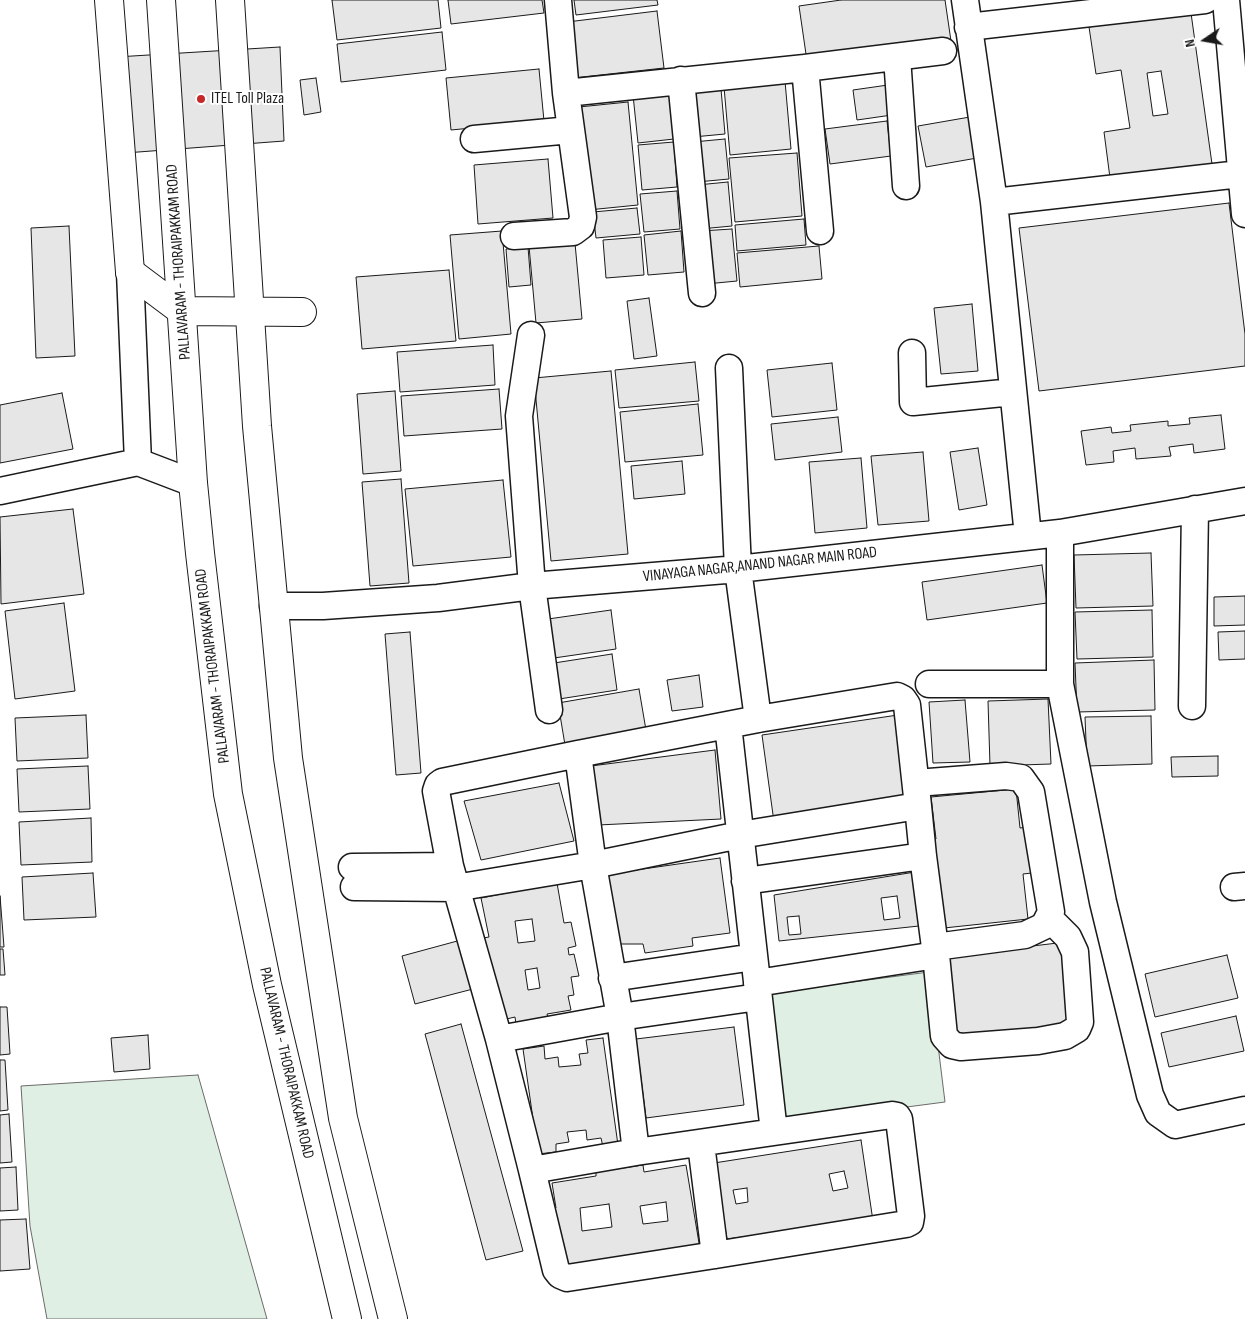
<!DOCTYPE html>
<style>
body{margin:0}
#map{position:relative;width:1245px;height:1319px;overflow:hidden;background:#fff;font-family:"Sofia Sans Condensed",sans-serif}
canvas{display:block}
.north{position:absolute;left:1180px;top:15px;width:50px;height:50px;-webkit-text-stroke:4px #fff;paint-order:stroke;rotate:258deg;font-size:14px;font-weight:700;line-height:20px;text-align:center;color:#1a1a1a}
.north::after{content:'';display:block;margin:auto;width:18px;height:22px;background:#1a1a1a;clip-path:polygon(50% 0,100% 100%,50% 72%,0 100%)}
</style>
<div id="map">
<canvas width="1245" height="1319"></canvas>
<div class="north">N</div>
</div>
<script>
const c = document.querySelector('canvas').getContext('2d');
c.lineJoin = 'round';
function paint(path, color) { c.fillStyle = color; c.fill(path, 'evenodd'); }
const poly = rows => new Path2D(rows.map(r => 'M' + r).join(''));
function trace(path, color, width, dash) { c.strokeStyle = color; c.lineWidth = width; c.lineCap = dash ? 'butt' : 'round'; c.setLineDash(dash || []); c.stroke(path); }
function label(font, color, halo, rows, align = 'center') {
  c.font = font + ' "Sofia Sans Condensed",sans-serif'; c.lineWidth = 4; c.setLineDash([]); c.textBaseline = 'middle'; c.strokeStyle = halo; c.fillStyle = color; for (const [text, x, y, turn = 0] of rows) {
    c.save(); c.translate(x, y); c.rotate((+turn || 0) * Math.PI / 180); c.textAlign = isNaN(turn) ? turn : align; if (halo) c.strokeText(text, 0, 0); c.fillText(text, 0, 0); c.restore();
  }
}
const green = poly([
 [929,972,945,1102,784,1123,768,993,929,972],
 [198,1075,267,1319,47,1319,30,1226,21,1086,198,1075]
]);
const building = poly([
 [332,0,438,0,441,28,337,40,332,0],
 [448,0,542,0,544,13,451,24,448,0],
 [574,0,657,0,658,5,576,15,574,0],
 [841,0,945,0,951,41,807,61,799,6,841,0],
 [657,11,664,68,573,78,567,22,657,11],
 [1191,13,1212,164,1110,178,1104,132,1130,128,1121,70,1096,74,1089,27,1191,13],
 [1161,71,1168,114,1153,116,1147,73,1161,71],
 [442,32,446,70,341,82,337,44,442,32],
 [280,47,284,141,125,153,116,57,280,47],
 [539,69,544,121,451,130,446,78,539,69],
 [316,78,321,112,304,115,300,80,316,78],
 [785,81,791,149,730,155,724,87,785,81],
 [888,85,892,115,857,120,853,90,888,85],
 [721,89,725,134,693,137,688,92,721,89],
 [670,91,674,139,638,143,633,95,670,91],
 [628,102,638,205,588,210,579,107,628,102],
 [970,117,977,158,926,167,918,126,970,117],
 [887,121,891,156,830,164,825,129,887,121],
 [725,139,729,179,697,182,693,142,725,139],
 [674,142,677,187,642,190,638,145,674,142],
 [797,153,802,216,735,222,729,158,797,153],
 [548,159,553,218,478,224,474,165,548,159],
 [728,182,732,226,700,229,697,185,728,182],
 [677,191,680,229,644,232,640,194,677,191],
 [1229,203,1245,334,1245,366,1039,391,1019,228,1229,203],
 [637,208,640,234,596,238,593,212,637,208],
 [804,219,806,245,737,251,735,225,804,219],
 [69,226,75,356,36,358,31,228,69,226],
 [732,229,737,281,706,284,701,231,732,229],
 [502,231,511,334,459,339,450,235,502,231],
 [681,231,684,272,648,275,644,235,681,231],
 [641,237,644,275,606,278,603,240,641,237],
 [575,243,582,319,536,323,529,246,575,243],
 [819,246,822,279,740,287,737,253,819,246],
 [528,247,531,285,509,287,506,249,528,247],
 [449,270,456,341,362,349,356,277,449,270],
 [649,298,657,356,634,359,627,301,649,298],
 [972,304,978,371,941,374,934,308,972,304],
 [493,345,495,385,400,392,397,352,493,345],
 [695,362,699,401,619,408,615,370,695,362],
 [832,363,837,410,772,417,767,370,832,363],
 [611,371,628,554,551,561,534,378,611,371],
 [499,389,502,429,404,436,401,396,499,389],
 [395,391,401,471,363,474,357,394,395,391],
 [62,393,73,449,0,463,0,405,62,393],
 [698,404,703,455,625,462,620,412,698,404],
 [1221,415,1225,449,1194,453,1193,444,1169,447,1171,456,1136,459,1135,448,1113,451,1114,462,1086,465,1081,431,1111,427,1112,433,1131,431,1130,425,1168,421,1168,426,1190,424,1189,418,1221,415],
 [838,417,842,452,775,460,771,424,838,417],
 [978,448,987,505,959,510,950,452,978,448],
 [923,452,929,521,878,525,871,456,923,452],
 [861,458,867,528,815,533,809,462,861,458],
 [682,461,685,494,634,499,631,466,682,461],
 [401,479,409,583,370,586,362,482,401,479],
 [503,480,511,557,413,566,405,489,503,480],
 [73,509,84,594,1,604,0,517,73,509],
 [1151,553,1153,606,1076,608,1074,555,1151,553],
 [1042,565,1047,603,927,620,922,582,1042,565],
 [1245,596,1245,625,1214,626,1214,597,1245,596],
 [64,603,75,691,15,699,5,611,64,603],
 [611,610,616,649,554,658,548,619,611,610],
 [1152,610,1153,657,1077,659,1075,612,1152,610],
 [1245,631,1245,659,1219,660,1218,632,1245,631],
 [410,632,421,773,396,775,385,634,410,632],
 [612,654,617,690,559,699,554,663,612,654],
 [1154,660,1155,710,1077,712,1075,663,1154,660],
 [699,675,703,707,672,711,667,680,699,675],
 [639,689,646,730,565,745,558,703,639,689],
 [1048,699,1051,764,990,766,988,701,1048,699],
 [965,700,970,762,933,763,929,702,965,700],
 [86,715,88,758,17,761,15,718,86,715],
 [898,715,910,803,774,822,762,735,898,715],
 [1151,716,1152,764,1087,766,1085,717,1151,716],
 [715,750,721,819,598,825,591,766,715,750],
 [1218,756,1218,776,1172,777,1171,757,1218,756],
 [88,766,90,809,19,812,17,769,88,766],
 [559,783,574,841,481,860,464,801,559,783],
 [1016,789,1020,828,1028,827,1032,873,1023,874,1028,919,944,928,929,840,936,839,931,797,1016,789],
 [91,818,92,862,21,865,19,822,91,818],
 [720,858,730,933,692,938,693,946,645,953,643,944,614,944,601,875,720,858],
 [915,872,919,926,779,941,774,895,915,872],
 [897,896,900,918,884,920,881,898,897,896],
 [799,916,801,934,789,935,787,917,799,916],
 [93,873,96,917,24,920,22,877,93,873],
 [557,883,564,923,571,922,576,946,568,948,569,955,574,954,579,976,571,977,574,995,568,996,571,1010,547,1014,548,1018,516,1024,515,1017,498,1021,477,939,489,937,481,898,557,883],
 [532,919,535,941,518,943,515,921,532,919],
 [537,968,540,988,528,990,525,970,537,968],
 [0,896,4,947,0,947,0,896],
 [461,940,473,989,415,1004,402,956,461,940],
 [1066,942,1076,1027,951,1042,940,957,1066,942],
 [0,949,3,949,5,975,0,975,0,949],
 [1227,955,1238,998,1155,1017,1145,974,1227,955],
 [0,1007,7,1007,10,1054,0,1055,0,1007],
 [1236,1016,1244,1051,1169,1067,1161,1033,1236,1016],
 [461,1024,523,1251,486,1260,425,1034,461,1024],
 [734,1027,744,1105,646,1118,636,1039,734,1027],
 [148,1035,150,1069,114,1072,111,1038,148,1035],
 [603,1038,618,1145,603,1147,601,1138,587,1140,586,1130,567,1132,569,1142,556,1144,556,1152,538,1154,523,1049,544,1046,545,1059,558,1057,559,1067,581,1065,579,1054,588,1053,586,1040,603,1038],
 [0,1060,5,1060,8,1110,0,1111,0,1060],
 [9,1114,12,1162,0,1163,0,1115,9,1114],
 [861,1140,873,1221,744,1246,742,1237,727,1239,714,1163,861,1140],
 [844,1171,848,1188,833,1191,829,1174,844,1171],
 [747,1188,748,1202,736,1204,733,1190,747,1188],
 [643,1165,644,1172,686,1165,700,1249,560,1269,549,1208,556,1208,552,1183,596,1176,596,1172,643,1165],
 [666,1202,668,1221,643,1224,640,1206,666,1202],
 [609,1204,612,1227,582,1231,580,1208,609,1204],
 [16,1167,18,1210,0,1211,0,1168,16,1167],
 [26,1219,30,1269,0,1271,0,1220,26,1219]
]);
const minor = poly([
 [558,0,566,93],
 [965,0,994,202,1028,536],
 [1226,0,1245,214],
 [968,27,1205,0],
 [897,57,906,186],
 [805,68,943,51],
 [681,80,702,293],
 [474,139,571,130],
 [994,202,1240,174],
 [514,236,573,232,581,226,583,217,566,93,805,68,820,231],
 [130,272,138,462],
 [531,335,519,416,532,586,549,710],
 [912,353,913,402,1013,392],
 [729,368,738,569,758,719],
 [0,491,138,462,193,483],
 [1060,533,1060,684,1103,902,1150,1095,1158,1113,1175,1125,1245,1110],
 [273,606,323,606,438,598,532,586,738,569,1060,533,1245,501],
 [929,684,1060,684],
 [1192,706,1195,509],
 [728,725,774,1132,636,1152,620,1017,593,865,578,754,442,782,438,785,436,791,450,866,499,1039,620,1017,758,997],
 [916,783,1006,776,1021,778,1031,792,1051,912,1044,926,1025,935,935,947],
 [352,867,450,866],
 [745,881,923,856],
 [354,887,455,888,593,865,740,835,918,806,907,705,903,699,897,696,758,719,578,754],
 [1234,887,1245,886],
 [936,955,944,1036,952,1045,961,1047,1038,1041,1065,1036,1077,1029,1080,1022,1075,952,1068,937,1049,918],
 [612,978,754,957],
 [757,983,936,955,923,856,918,806],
 [499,1039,532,1170],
 [701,1144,715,1255,906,1224,910,1222,911,1216,899,1119,897,1116,892,1115,774,1132],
 [636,1152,532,1170,556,1270,560,1275,567,1278,715,1255]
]);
const tertiary = poly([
 [109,0,130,272]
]);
const primary = poly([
 [161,0,193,483,200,553,228,794,267,985,347,1319],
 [230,0,257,426,288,758,343,1118,393,1319],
 [130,272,182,311,302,312]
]);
const markers = [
 [201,99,5,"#c62828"]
];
const poiNames = [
 ["ITEL Toll Plaza",211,99]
];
const streetNames = [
 ["PALLAVARAM - THORAIPAKKAM ROAD",179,262,-94],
 ["VINAYAGA NAGAR,ANAND NAGAR MAIN ROAD",760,565,-6],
 ["PALLAVARAM - THORAIPAKKAM ROAD",213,666,-97],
 ["PALLAVARAM - THORAIPAKKAM ROAD",286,1063,77]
];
paint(green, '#e0efe3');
trace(green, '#6a6a6a', 1);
paint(building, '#e6e6e6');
trace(building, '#1a1a1a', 1);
trace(minor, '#1a1a1a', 29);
trace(tertiary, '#1a1a1a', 30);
trace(primary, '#1a1a1a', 30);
trace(minor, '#fff', 26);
trace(tertiary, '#fff', 28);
trace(primary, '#fff', 28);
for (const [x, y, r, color] of markers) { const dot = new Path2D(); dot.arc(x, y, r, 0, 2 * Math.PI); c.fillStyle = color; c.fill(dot); trace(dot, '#fff', 2); }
label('16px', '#1a1a1a', '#fff', poiNames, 'left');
label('16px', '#1a1a1a', '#fff', streetNames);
</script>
